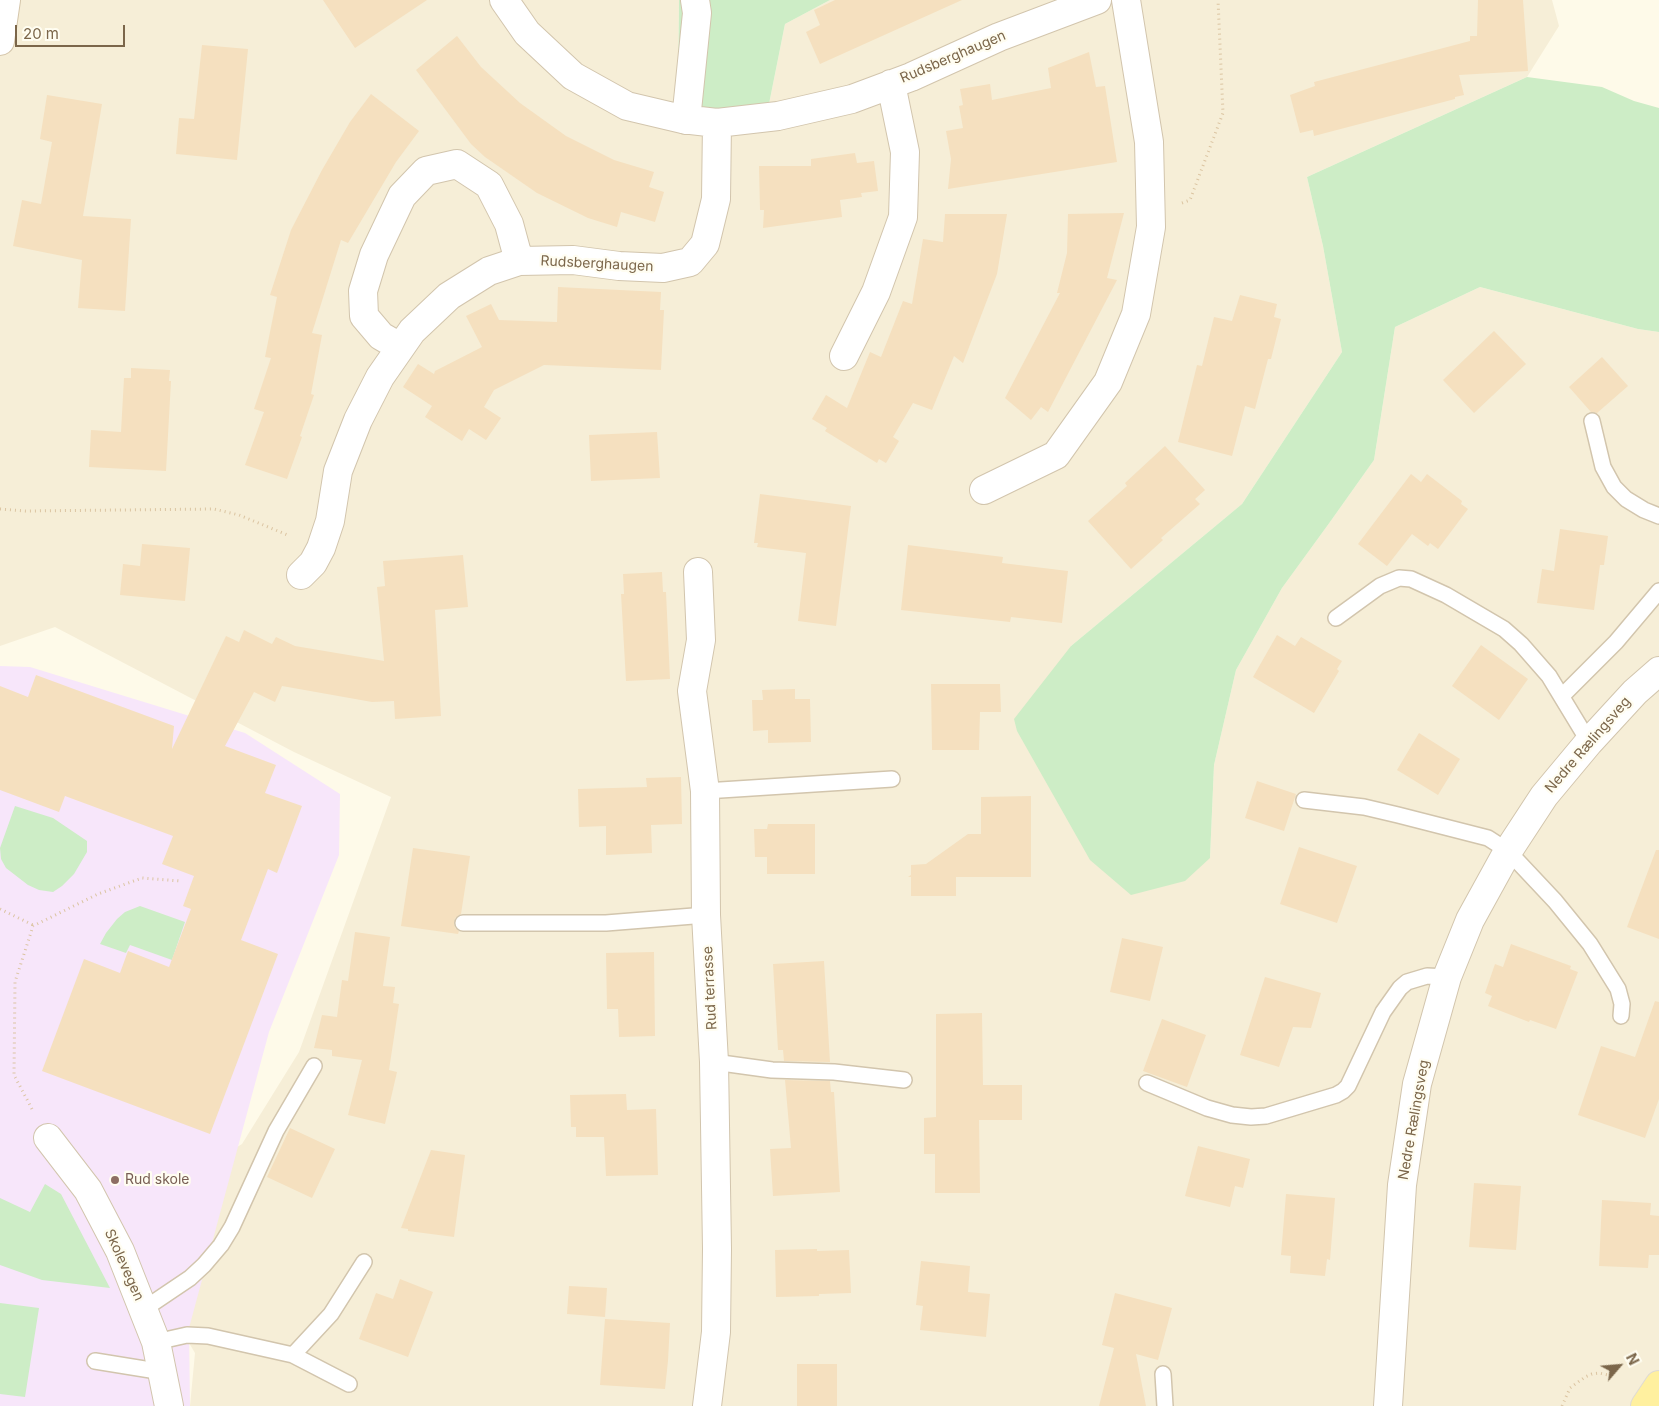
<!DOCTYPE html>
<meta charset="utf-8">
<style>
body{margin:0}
#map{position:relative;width:1659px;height:1406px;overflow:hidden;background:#fefae9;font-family:Inter,sans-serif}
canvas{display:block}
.north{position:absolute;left:1594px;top:1341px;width:50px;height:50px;-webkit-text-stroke:4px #fffdf1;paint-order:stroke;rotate:63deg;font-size:14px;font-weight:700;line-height:20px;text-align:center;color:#7b664a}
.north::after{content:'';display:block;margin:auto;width:18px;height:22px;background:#7b664a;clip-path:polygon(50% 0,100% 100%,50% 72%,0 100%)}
.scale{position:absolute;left:15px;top:25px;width:110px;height:22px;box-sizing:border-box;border:2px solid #7b664a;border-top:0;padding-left:6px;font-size:15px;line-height:18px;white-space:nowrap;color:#7b664a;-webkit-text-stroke:4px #fffdf1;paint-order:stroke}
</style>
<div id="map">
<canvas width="1659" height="1406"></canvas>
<div class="north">N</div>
<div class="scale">20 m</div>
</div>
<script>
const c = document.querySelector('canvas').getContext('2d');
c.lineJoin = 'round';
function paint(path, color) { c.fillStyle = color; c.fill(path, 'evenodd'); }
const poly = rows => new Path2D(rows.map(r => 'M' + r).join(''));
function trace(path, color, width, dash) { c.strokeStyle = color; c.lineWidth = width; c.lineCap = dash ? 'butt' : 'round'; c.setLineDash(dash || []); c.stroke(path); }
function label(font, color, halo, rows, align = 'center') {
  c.font = font + ' Inter,sans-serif'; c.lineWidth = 4.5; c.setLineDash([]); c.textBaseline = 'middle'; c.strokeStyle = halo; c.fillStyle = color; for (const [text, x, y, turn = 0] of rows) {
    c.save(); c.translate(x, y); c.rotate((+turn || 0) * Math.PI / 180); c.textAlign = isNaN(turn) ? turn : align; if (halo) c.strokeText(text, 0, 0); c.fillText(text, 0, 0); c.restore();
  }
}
const residential = poly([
 [0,0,679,0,678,106,768,109,785,24,830,0,1552,0,1559,26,1527,77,1307,177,1323,246,1342,352,1242,504,1071,646,1210,858,1214,765,1236,670,1282,588,1330,522,1374,460,1395,327,1480,287,1638,329,1659,332,1659,1377,1638,1406,190,1406,195,1353,173,1316,141,1207,242,1144,299,1052,391,797,294,752,55,627,0,646]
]);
const education = poly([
 [0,666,30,667,245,733,340,794,339,855,269,1032,189,1328,190,1406,0,1406]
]);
const green = poly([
 [679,0,830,0,785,24,768,109,721,118,678,107],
 [1527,77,1602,87,1634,101,1659,108,1659,332,1638,329,1480,287,1395,327,1374,460,1330,522,1282,588,1236,670,1214,765,1210,858,1185,881,1131,895,1090,860,1017,731,1014,719,1071,646,1242,504,1342,352,1323,246,1307,177],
 [15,806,53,818,87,841,87,852,74,874,62,886,53,892,39,890,28,885,6,868,1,859,0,848],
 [140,906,185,922,172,960,130,945,126,953,100,944,106,933,117,919,125,912],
 [45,1184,61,1194,110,1288,42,1280,0,1265,0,1198,30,1212],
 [0,1303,39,1308,25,1397,0,1394]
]);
const building = poly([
 [323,0,427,0,355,48],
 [835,0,962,0,820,64,806,32,820,25,814,10],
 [1478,0,1523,0,1528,71,1459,75,1464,95,1455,97,1455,99,1314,136,1313,130,1300,133,1290,95,1315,86,1314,82,1470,41,1470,36,1477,36],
 [457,36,481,67,520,103,566,136,614,160,654,172,649,187,664,192,655,222,621,212,617,227,588,218,537,193,485,157,471,144,416,70],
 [202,45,248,49,237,160,176,154,179,118,194,119],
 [1089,52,1096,87,1105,86,1117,162,948,189,951,159,946,131,963,128,959,106,963,105,960,89,990,84,992,100,1051,88,1048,68],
 [371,94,419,131,396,162,348,243,341,240,312,333,322,335,311,394,314,395,300,436,302,437,287,479,245,465,264,412,254,409,271,358,265,357,277,297,270,295,291,230,322,170,350,122],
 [47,95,102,104,83,216,131,219,125,311,78,308,82,260,13,246,22,200,41,204,52,142,40,139],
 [855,153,857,163,874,161,878,191,861,193,862,197,840,200,842,217,763,228,764,210,760,210,759,166,811,166,811,159],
 [1124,213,1107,278,1117,280,1048,412,1041,407,1031,420,1005,398,1060,293,1057,293,1067,253,1068,214],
 [945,214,1007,214,997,274,963,363,954,356,932,410,913,403,893,437,899,441,886,463,879,459,877,463,825,431,827,428,812,419,826,395,847,408,870,352,881,357,903,301,912,304,923,239,943,242],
 [558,287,661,292,660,310,664,310,661,370,544,365,494,390,484,407,501,418,486,440,469,429,462,441,425,417,432,406,403,387,418,364,434,374,435,371,482,347,466,316,491,304,499,320,557,322],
 [1240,295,1277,304,1274,317,1281,319,1271,359,1268,359,1255,409,1245,406,1232,456,1178,442,1197,365,1202,366,1214,317,1232,321],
 [1494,331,1526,364,1474,413,1443,380],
 [1602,357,1628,386,1597,413,1591,412,1569,387],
 [131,368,170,370,169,381,171,381,166,471,89,467,91,430,121,432,124,378,131,378],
 [657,432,660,478,591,481,589,435],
 [1165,446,1205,490,1195,499,1200,504,1161,538,1163,540,1131,569,1088,521,1127,486,1125,483],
 [1411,474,1421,482,1427,474,1462,501,1461,504,1468,509,1438,549,1430,543,1428,546,1412,534,1387,566,1358,544],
 [760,494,851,506,836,626,798,621,806,553,757,547,758,543,754,543],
 [1560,529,1608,536,1604,565,1600,565,1594,610,1537,603,1542,569,1554,571],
 [142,544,190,548,185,601,120,595,123,564,140,566],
 [908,545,1003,557,1002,563,1068,571,1062,623,1011,617,1010,622,901,610],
 [463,555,468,607,435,610,441,716,395,719,394,701,372,702,282,686,275,702,254,692,225,746,276,765,265,793,302,806,277,873,268,869,241,940,278,954,210,1134,42,1071,84,959,120,973,128,951,169,967,191,909,183,906,194,876,162,864,173,836,65,796,59,812,0,790,0,686,28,697,36,675,174,726,172,749,226,636,239,642,244,630,272,644,276,637,295,646,384,661,377,587,385,586,383,561],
 [662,572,663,592,666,592,670,679,626,681,621,594,624,594,623,574],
 [1277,635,1295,646,1301,637,1342,661,1337,669,1339,671,1314,713,1253,677],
 [1481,645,1528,679,1499,720,1452,686],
 [931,684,1000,684,1001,712,980,712,979,750,932,750],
 [795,689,795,699,810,699,811,742,768,743,768,730,753,731,752,700,763,700,762,690],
 [1419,733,1460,759,1438,795,1397,770],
 [681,777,682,824,651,825,652,853,606,855,606,826,579,827,578,789,647,787,646,778],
 [1257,781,1296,794,1284,831,1245,818],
 [1031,796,1031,877,956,877,956,896,911,896,911,877,908,877,911,875,911,865,926,864,968,834,981,834,981,797],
 [768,824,815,824,815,874,767,874,767,857,755,857,754,829,767,829],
 [1299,847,1357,866,1337,923,1280,904],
 [413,848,470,856,461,914,455,918,454,923,455,928,459,931,458,934,401,926],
 [1656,850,1659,850,1659,939,1627,927],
 [355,932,390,937,383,986,395,987,393,1003,399,1004,389,1070,397,1072,385,1124,348,1115,362,1060,332,1056,332,1050,314,1048,322,1015,337,1017,342,980,348,981],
 [1122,938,1163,947,1150,1001,1110,992],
 [1511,944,1571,966,1570,969,1578,972,1556,1029,1530,1020,1529,1022,1488,1006,1492,996,1485,993,1495,964,1503,967],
 [654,952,655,1036,619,1037,618,1009,607,1009,606,953],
 [824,961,830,1062,784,1061,783,1050,778,1050,773,964],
 [1265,977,1321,993,1311,1028,1293,1027,1279,1067,1240,1055],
 [1655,1001,1659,1002,1659,1099,1645,1138,1578,1115,1601,1046,1635,1057],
 [982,1013,983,1085,1022,1085,1022,1120,979,1120,980,1193,935,1193,935,1154,924,1154,924,1118,936,1117,936,1014],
 [1162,1019,1206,1035,1187,1087,1143,1071],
 [785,1080,830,1081,831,1092,834,1092,840,1192,773,1196,770,1149,791,1148],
 [626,1094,627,1110,656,1109,658,1175,606,1176,604,1137,576,1137,576,1127,571,1127,570,1095],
 [290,1128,335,1149,312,1198,267,1177],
 [1198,1146,1250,1159,1243,1188,1235,1186,1230,1207,1185,1196],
 [431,1150,465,1155,454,1237,408,1231,408,1229,401,1228],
 [1474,1183,1521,1186,1516,1250,1469,1247],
 [1286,1194,1335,1198,1330,1260,1327,1259,1325,1276,1290,1273,1291,1256,1281,1255],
 [1602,1200,1651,1203,1650,1215,1659,1216,1659,1255,1649,1255,1648,1268,1599,1266],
 [817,1249,817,1251,849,1250,851,1293,819,1294,819,1296,776,1297,775,1250],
 [921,1261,970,1266,968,1292,990,1294,986,1337,920,1330,923,1306,916,1305],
 [400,1279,433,1292,408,1357,359,1339,376,1293,393,1299],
 [569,1286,607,1288,605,1317,567,1314],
 [1115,1293,1172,1308,1158,1360,1136,1354,1146,1406,1099,1406,1114,1348,1102,1345],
 [605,1319,670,1323,668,1361,665,1389,600,1385],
 [797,1364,837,1364,837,1406,797,1406]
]);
const path = poly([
 [1182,203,1190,200,1223,113,1218,0],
 [0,509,25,511,214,509,239,515,290,536],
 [0,909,33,925],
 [32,1109,14,1075,15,982,33,926,98,894,142,878,180,881],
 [1562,1406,1570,1388,1585,1377,1592,1374,1599,1373,1613,1376]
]);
const service = poly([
 [1592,421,1603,467,1614,487,1626,499,1644,510,1659,516],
 [1336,618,1380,586,1399,578,1411,579,1446,595,1504,629,1521,644,1549,676,1589,742],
 [1562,696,1616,642,1659,591],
 [705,791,892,779],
 [1304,800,1364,807,1398,815,1488,838,1508,851,1555,901,1590,944,1618,989,1622,1004,1621,1016],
 [463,923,606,923,706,915],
 [714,1062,772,1070,834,1072,904,1080],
 [1147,1083,1207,1108,1232,1115,1251,1117,1266,1116,1336,1095,1343,1091,1348,1086,1383,1012,1400,988,1407,982,1427,976,1447,977],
 [144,1309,190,1278,204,1265,221,1245,232,1227,276,1131,314,1066],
 [156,1342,187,1335,208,1336,293,1355,349,1384],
 [293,1355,331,1314,364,1262],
 [95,1361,163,1372],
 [1163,1374,1165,1406]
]);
const minor = poly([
 [504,0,527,33,573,76,627,106,682,119,717,123,778,116,852,99,911,77,999,37,1097,0],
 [686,120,697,13,695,0],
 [400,347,381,336,364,316,363,291,374,255,402,196,426,171,457,164,489,185,509,224,519,261],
 [844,356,876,292,903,217,905,152,891,84],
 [984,490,1056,455,1108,382,1136,314,1151,227,1149,142,1126,0],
 [698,572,701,640,692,691,705,791,706,915,714,1062,717,1249,716,1332,707,1406],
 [301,575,313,563,321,548,330,521,338,471,358,420,380,377,412,331,449,296,489,271,519,261,573,260,619,266,663,268,690,262,705,244,716,199,717,123],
 [48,1138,88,1190,120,1251,156,1342,169,1406],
 [1388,1406,1402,1185,1417,1084,1447,977,1470,920,1508,851,1544,796,1589,742,1635,692,1659,671]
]);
const secondary = poly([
 [0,41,6,0]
]);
const primary = poly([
 [1645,1406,1659,1385]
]);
const markers = [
 [115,1180,5,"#8d6e63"]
];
const streetNames = [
 ["Rudsberghaugen",953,57,-23],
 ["Rudsberghaugen",597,264,3],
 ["Nedre Rælingsveg",1588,745,-49],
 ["Rud terrasse",710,988,-93],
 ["Nedre Rælingsveg",1414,1120,-80],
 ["Skolevegen",124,1265,66]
];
const educationNames = [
 ["Rud skole",125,1180]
];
paint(residential, '#f6eed7');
paint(education, '#f7e6fa');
paint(green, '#cdedc6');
paint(building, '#f5e0bf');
trace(service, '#d2c5ad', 18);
trace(minor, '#d2c5ad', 30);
trace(secondary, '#d5c6ab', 30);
trace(primary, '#dfdad4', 30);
trace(path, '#dbc4a1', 3, [1, 4]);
trace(service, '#fff', 15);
trace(minor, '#fff', 28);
trace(secondary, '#fff', 28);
trace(primary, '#fff09f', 28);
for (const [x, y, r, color] of markers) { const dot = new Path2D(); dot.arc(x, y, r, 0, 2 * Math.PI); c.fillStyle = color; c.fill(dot); trace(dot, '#fffdf1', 2); }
label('14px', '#7b664a', '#fffdf1', streetNames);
label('14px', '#785e54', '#fffdf1', educationNames, 'left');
</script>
